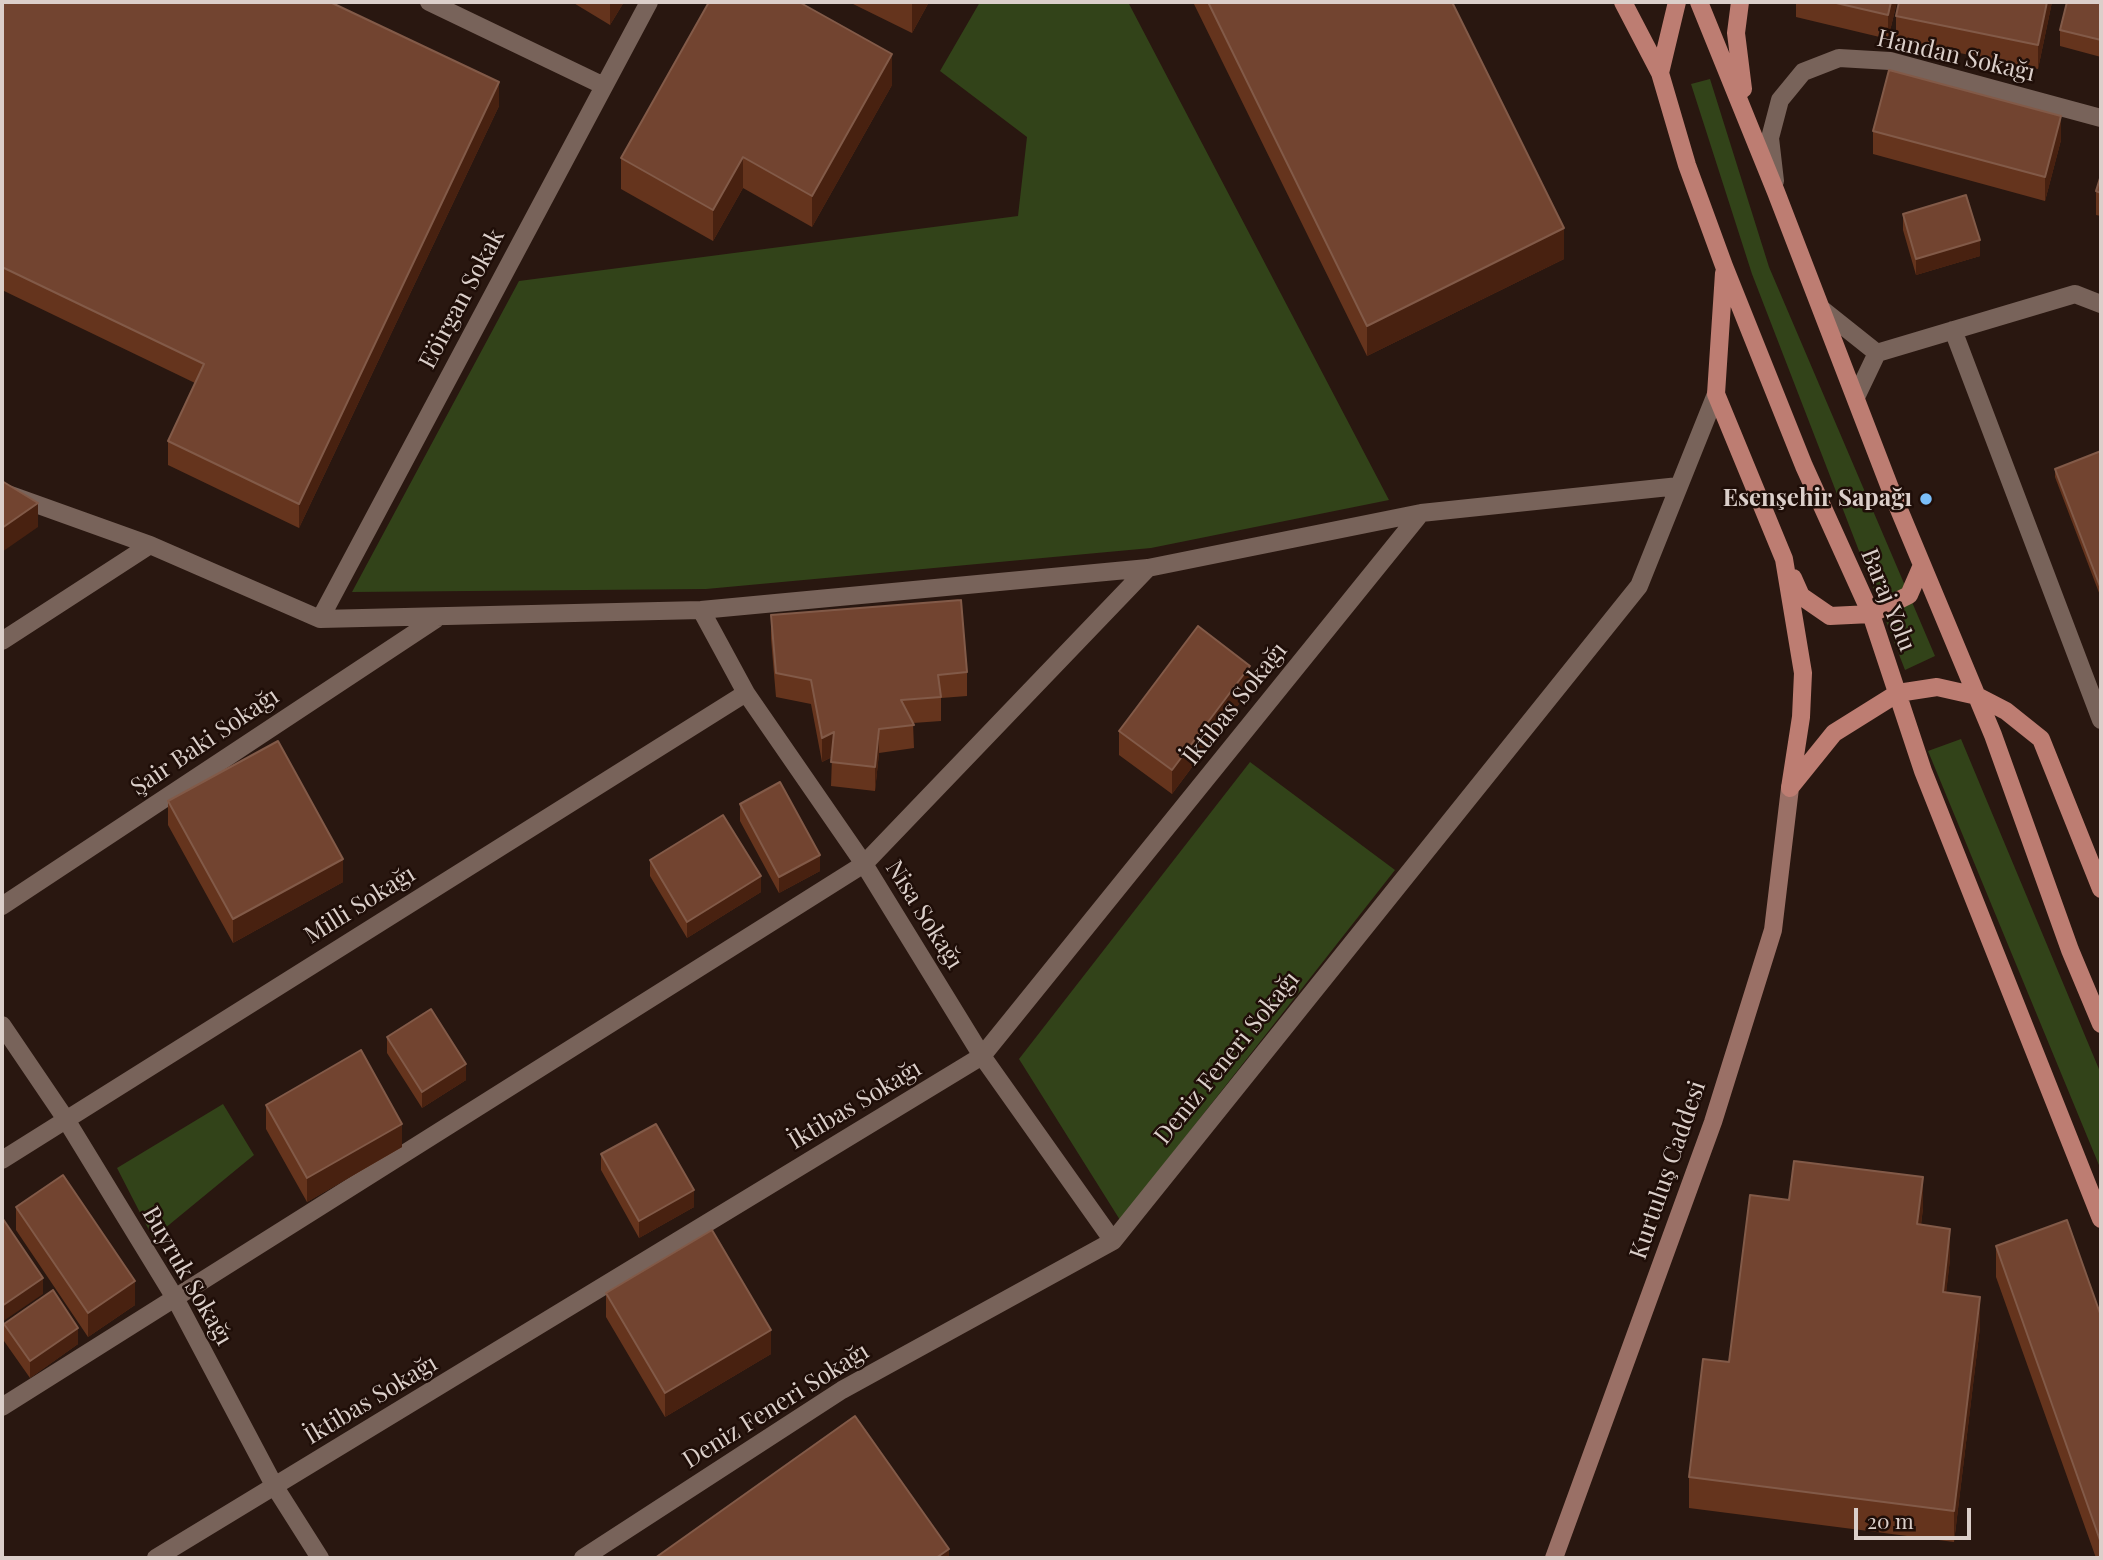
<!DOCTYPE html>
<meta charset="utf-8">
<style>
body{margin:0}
#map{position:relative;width:2103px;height:1560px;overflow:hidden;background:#291710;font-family:"Playfair Display",serif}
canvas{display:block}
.frame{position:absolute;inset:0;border:4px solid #dbcfca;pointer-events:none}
.scale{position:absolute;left:1854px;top:1508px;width:117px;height:32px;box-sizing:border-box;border:4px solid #dbcfca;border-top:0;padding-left:9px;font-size:21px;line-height:24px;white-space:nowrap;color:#dbcfca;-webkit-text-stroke:5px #1f0e08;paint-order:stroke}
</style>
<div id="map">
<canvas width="2103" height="1560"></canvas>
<div class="frame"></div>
<div class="scale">20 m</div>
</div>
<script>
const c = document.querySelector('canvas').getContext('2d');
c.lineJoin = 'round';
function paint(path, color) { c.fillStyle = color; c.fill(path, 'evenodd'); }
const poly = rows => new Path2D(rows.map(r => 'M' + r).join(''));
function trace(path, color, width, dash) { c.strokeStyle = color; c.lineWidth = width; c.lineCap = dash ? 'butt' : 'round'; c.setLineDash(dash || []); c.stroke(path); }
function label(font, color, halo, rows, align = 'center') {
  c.font = font + ' "Playfair Display",serif'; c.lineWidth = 5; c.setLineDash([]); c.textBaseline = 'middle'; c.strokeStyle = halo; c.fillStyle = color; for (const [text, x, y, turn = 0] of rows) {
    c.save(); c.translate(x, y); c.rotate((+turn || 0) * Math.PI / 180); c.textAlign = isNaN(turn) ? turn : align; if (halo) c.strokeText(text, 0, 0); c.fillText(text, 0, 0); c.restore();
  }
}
const green = poly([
 [980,2,1128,2,1389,500,1151,548,706,589,352,592,519,281,1018,216,1027,137,940,71],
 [1710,79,1769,267,1935,656,1905,670,1752,274,1691,84],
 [1961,739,2101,1074,2101,1170,1928,751],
 [1250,762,1395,870,1120,1220,1019,1059],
 [223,1104,254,1155,153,1238,117,1168]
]);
const lane = poly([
 [1823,310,1877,353,2075,294,2101,304],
 [1953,330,2101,720],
 [1856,397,1877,353]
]);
const street = poly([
 [429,2,602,85],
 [1775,181,1770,138,1780,100,1803,72,1839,58,1890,61,2101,118],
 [2,492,150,545,320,619,701,610,1148,568,1421,513,1679,486],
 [701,610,746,693,864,864,982,1056,1113,1241],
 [320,619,649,2],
 [2,641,150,545],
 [2,906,436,619],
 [2,1025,65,1118,175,1298,275,1487,320,1558],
 [2,1160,746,693],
 [2,1407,864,864,1148,568],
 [156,1558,982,1056,1421,513],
 [583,1558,842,1390,1113,1241,1639,586,1716,394]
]);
const secondary = poly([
 [1554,1558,1713,1122,1773,930,1790,788]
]);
const primary = poly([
 [1623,2,1660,73,1687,165,1724,266,1804,466,1871,614,1923,771,2101,1219],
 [1699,2,1776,192,1890,488,1993,735,2070,950,2101,1024],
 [1740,2,1736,33,1743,89],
 [1660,73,1677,2],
 [1724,273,1716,394,1784,559,1803,673,1801,717,1790,788],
 [1793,578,1801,596,1830,616,1871,614,1909,595,1922,565],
 [1792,785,1834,733,1898,693,1937,687,1977,696,2006,711,2041,739,2101,889]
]);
const wall = poly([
 [2,2,499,106,299,528,168,465,168,441,195,383,2,290],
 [572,2,624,2,610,25],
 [849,2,929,2,912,33],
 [1193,2,1452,2,1564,259,1367,356],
 [1796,2,1897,2,1888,39,1796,17],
 [1899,2,2052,2,2038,69,1896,40,1896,16],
 [2101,2,2101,57,2060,46,2060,30],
 [892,85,812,227,743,188,713,241,621,189,621,158],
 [1873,131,2061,140,2045,201,1873,154],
 [2101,175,2101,216,2096,215,2096,191],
 [1903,214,1980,256,1916,275,1903,230],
 [2101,451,2101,598,2055,477,2055,469],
 [771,615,967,672,967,696,941,698,941,721,913,723,914,748,879,753,875,791,831,786,832,757,822,762,811,704,776,697,771,639],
 [1250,689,1172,794,1119,755,1119,731],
 [168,801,343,882,233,943,168,825],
 [740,804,820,871,779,893,740,821],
 [650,860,761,892,687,938,650,876],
 [387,1037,466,1080,422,1108,387,1053],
 [266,1105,402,1147,307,1202,266,1129],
 [601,1154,694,1207,639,1238,601,1170],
 [1789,1200,1923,1208,1921,1225,1950,1259,1946,1292,1980,1327,1954,1542,1689,1508,1689,1477,1729,1362],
 [16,1207,135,1305,88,1337,16,1230],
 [1996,1246,2101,1316,2101,1558,2096,1558,1996,1277],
 [606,1293,771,1354,665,1417,606,1317],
 [4,1324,78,1344,30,1378,4,1341]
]);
const shadedWall = poly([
 [610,2,624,2,610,25],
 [912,2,929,2,912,33],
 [1891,2,1897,2,1888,39,1888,15],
 [2047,2,2052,2,2038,69,2038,45],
 [892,54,892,85,812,227,812,196],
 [499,82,499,106,299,528,299,504],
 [2061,116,2061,140,2045,201,2045,177],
 [743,157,743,188,713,241,713,210],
 [1564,228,1564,259,1367,356,1367,326],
 [1980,240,1980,256,1916,275,1916,259],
 [38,503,38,527,2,552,2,528],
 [1250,666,1250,689,1172,794,1172,770],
 [879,729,879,753,875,791,875,767],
 [834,732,834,756,822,762,822,738],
 [820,855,820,871,779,893,779,877],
 [343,859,343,882,233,943,233,919],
 [761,876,761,892,687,938,687,922],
 [466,1064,466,1080,422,1108,422,1092],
 [402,1124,402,1147,307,1202,307,1178],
 [1923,1177,1923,1208,1917,1255,1917,1224],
 [694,1190,694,1207,639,1238,639,1221],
 [1950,1229,1950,1259,1943,1322,1943,1292],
 [43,1278,43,1294,2,1322,2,1306],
 [135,1281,135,1305,88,1337,88,1313],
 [1980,1297,1980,1327,1954,1542,1954,1511],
 [78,1328,78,1344,30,1378,30,1361],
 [771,1330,771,1354,665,1417,665,1393],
 [949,1549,949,1558,936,1558]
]);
const building = poly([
 [2,2,330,2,499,82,299,504,168,441,204,364,2,267,2,2],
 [709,2,799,2,892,54,812,196,743,157,713,210,621,158,709,2],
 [1208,2,1452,2,1564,228,1367,326,1208,2],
 [1832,2,1891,2,1888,15,1832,2],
 [1899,2,2047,2,2038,45,1896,16,1899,2],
 [2067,2,2101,2,2101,40,2060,30,2067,2],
 [1889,70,2061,116,2045,177,1873,131,1889,70],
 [2101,175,2101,193,2096,191,2101,175],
 [1966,195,1980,240,1916,259,1903,214,1966,195],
 [2101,451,2101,589,2055,469,2101,451],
 [2,481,38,503,2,528,2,481],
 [961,600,967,672,938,675,941,697,901,700,914,725,879,729,875,767,831,762,834,732,822,738,811,680,776,673,771,615,961,600],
 [1198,626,1250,666,1172,770,1119,731,1198,626],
 [278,741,343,859,233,919,168,801,278,741],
 [780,782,820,855,779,877,740,804,780,782],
 [723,815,761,876,687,922,650,860,723,815],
 [431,1009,466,1064,422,1092,387,1037,431,1009],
 [361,1050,402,1124,307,1178,266,1105,361,1050],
 [656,1124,694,1190,639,1221,601,1154,656,1124],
 [1794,1161,1923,1177,1917,1224,1950,1229,1943,1292,1980,1297,1954,1511,1689,1477,1703,1359,1729,1362,1750,1195,1789,1200,1794,1161],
 [63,1175,135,1281,88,1313,16,1207,63,1175],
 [3,1219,43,1278,2,1306,2,1220,3,1219],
 [2067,1220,2101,1316,2101,1543,1996,1246,2067,1220],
 [712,1230,771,1330,665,1393,606,1293,712,1230],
 [53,1290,78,1328,30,1361,4,1324,53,1290],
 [855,1416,949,1549,936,1558,655,1558,855,1416]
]);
const markers = [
 [1926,499,7,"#7bbef8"]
];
const streetNames = [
 ["Handan Sokağı",1956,56,13],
 ["Eöirgan Sokak",462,299,-62],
 ["Baraj Yolu",1888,600,68],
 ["İktibas Sokağı",1235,704,-51],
 ["Şair Baki Sokağı",205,742,-34],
 ["Milli Sokağı",360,905,-32],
 ["Nisa Sokağı",924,915,58],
 ["Deniz Feneri Sokağı",1227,1058,-51],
 ["İktibas Sokağı",855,1105,-31],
 ["Kurtuluş Caddesi",1668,1170,-71],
 ["Buyruk Sokağı",187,1276,60],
 ["İktibas Sokağı",371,1400,-31],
 ["Deniz Feneri Sokağı",776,1406,-32]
];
const poiNames = [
 ["Esenşehir Sapağı",1912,499]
];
paint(green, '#324319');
trace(lane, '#78635a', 18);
trace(street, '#78635a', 18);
trace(secondary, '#9a7066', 18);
trace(primary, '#bd7d72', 18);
paint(wall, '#65341d');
paint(shadedWall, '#482110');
paint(building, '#724430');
trace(building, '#825a48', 2);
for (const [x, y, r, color] of markers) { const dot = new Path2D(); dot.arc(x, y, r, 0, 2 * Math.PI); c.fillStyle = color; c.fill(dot); trace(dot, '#1f0e08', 2.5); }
label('24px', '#dbcfca', '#1f0e08', streetNames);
label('bold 24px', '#dbcfca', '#1f0e08', poiNames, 'right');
</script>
